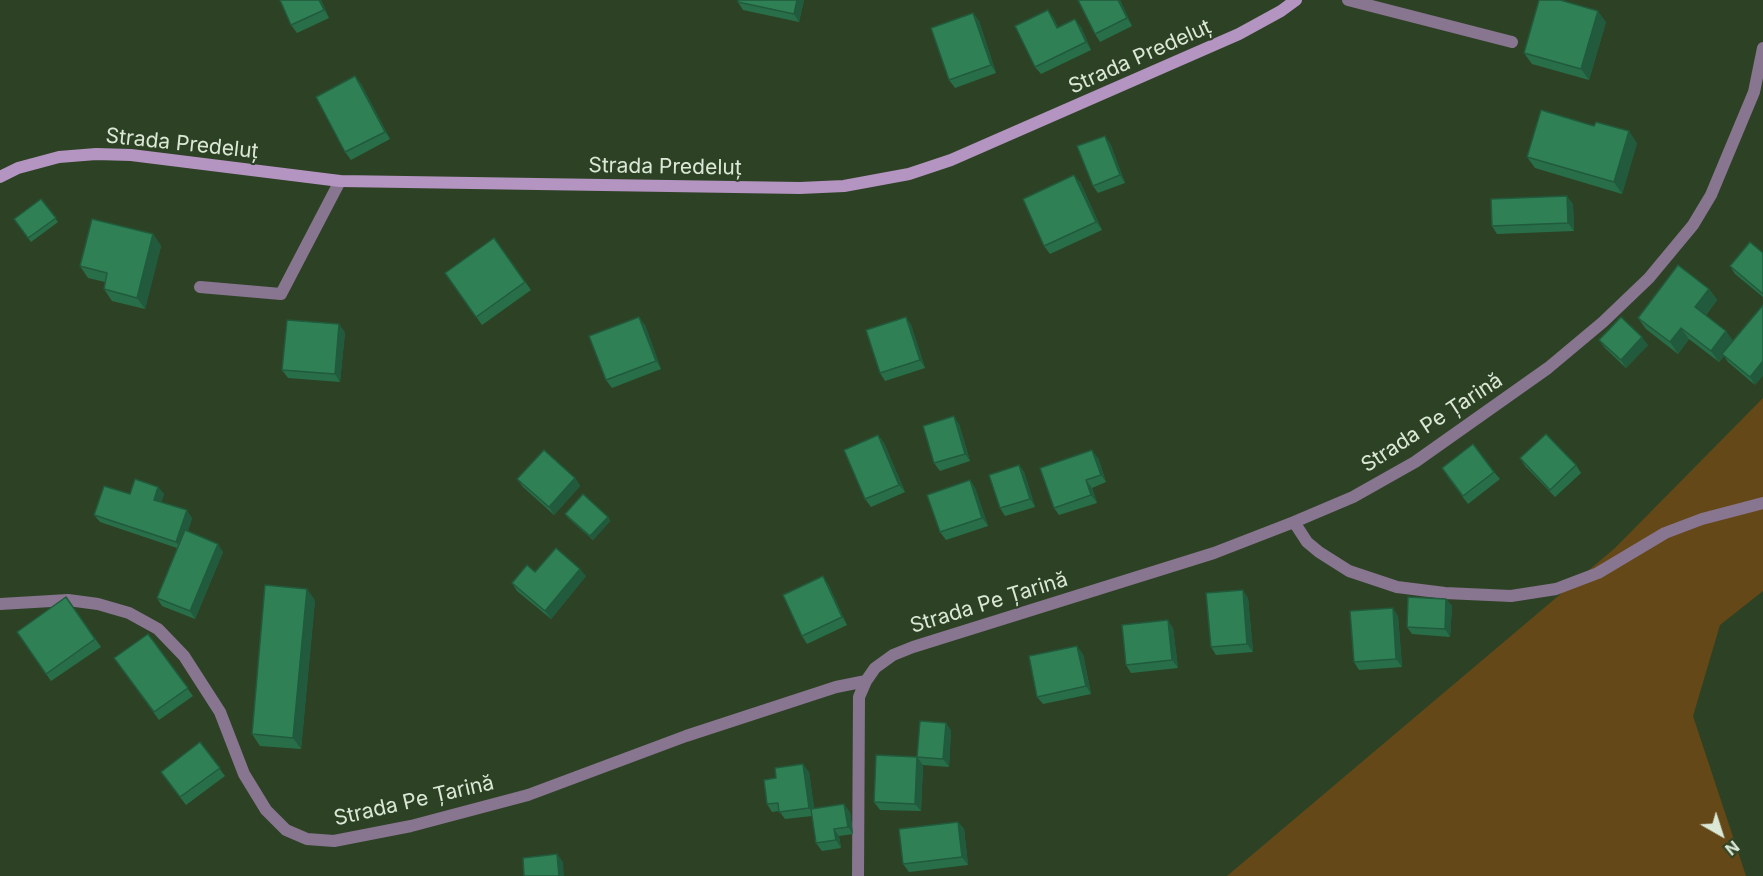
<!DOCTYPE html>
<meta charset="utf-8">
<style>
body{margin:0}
#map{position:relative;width:1763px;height:876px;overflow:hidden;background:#2d4225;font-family:Inter,sans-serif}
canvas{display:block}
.north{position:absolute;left:1691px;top:804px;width:60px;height:60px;-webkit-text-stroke:4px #2d4225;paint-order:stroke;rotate:141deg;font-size:16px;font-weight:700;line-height:24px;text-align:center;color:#dbe8d6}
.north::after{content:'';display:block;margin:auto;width:21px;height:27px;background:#dbe8d6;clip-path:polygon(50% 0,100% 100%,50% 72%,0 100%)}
</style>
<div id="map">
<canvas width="1763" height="876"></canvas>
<div class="north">N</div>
</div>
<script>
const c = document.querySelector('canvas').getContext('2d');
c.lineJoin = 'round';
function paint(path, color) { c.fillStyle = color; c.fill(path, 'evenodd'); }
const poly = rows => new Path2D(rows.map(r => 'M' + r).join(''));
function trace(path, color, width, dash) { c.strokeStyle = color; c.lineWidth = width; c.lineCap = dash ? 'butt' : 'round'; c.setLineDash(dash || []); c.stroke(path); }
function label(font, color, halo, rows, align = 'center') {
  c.font = font + ' Inter,sans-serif'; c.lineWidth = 4.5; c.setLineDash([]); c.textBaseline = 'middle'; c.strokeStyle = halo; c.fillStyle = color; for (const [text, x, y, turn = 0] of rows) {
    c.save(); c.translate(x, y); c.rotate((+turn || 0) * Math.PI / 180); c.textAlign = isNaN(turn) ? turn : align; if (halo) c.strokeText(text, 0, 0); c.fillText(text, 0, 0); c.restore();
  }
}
const green = poly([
 [1763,398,1763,591,1720,625,1693,716,1746,876,1227,876,1615,548]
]);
const street = poly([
 [1348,0,1512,42],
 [200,287,281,294,340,181],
 [1294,522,1307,542,1319,552,1349,571,1397,587,1445,593,1511,596,1556,589,1598,573,1665,533,1702,519,1763,503],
 [0,604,68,600,98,604,129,613,158,629,184,656,220,712,244,774,266,810,286,830,307,839,334,841,411,826,528,795,686,736,836,687,866,681],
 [858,876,859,697,866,681,875,668,893,655,913,647,1214,553,1294,522,1353,497,1415,462,1548,368,1603,322,1649,278,1693,225,1711,195,1754,92,1763,48]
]);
const secondary = poly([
 [0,177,18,168,59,157,96,154,131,155,340,181,800,188,844,186,909,174,951,160,1239,34,1281,11,1296,0]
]);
const wall = poly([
 [280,0,321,0,329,18,297,33,291,25],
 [738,0,804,0,799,22,743,10,738,2],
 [1078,0,1120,0,1132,26,1100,42,1095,34],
 [973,13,979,21,996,73,955,88,949,80],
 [1053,17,1058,27,1081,27,1091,50,1041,74,1035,67],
 [1606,22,1589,80,1532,64,1524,53],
 [355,76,361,84,390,139,351,160,345,152],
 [1110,143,1125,183,1098,193,1093,186],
 [1637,143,1622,194,1535,168,1527,157],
 [1080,182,1102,230,1050,254,1044,246],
 [41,199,58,222,31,242,14,219],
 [1573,204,1574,231,1497,234,1492,226],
 [153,234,161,246,145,309,112,301,104,289,105,282,88,278,80,266],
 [494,238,531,290,482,325,445,273],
 [1763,253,1763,297,1735,274,1730,266],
 [1709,289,1717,300,1706,315,1726,331,1755,385,1728,362,1724,356,1719,362,1689,339,1678,354,1646,329,1638,318],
 [906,317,911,325,925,368,885,381,880,373],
 [645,325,661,369,612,388,606,380],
 [345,332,340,382,288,378,282,370],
 [1599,340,1648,345,1626,368,1605,348],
 [959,424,970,461,940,471,934,463],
 [878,435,884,443,905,492,871,507,865,499],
 [1098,458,1106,482,1092,488,1097,503,1059,515,1054,508],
 [1520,458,1576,465,1581,473,1555,497,1525,466],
 [1019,465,1024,472,1035,507,1005,516,1000,508],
 [1494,472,1500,479,1468,504,1447,476],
 [575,478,580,486,554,515,523,487,517,479],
 [970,480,975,488,988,526,946,540,940,532],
 [158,487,164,494,161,502,192,518,188,531,223,552,195,619,162,606,157,598,177,548,100,522,94,515,130,494],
 [565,514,608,517,610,521,593,540,568,518],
 [535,572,586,576,551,619,517,591,512,583],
 [828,584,847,625,807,644,802,636],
 [66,597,101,647,51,681,17,632],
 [1248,598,1253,652,1216,655,1211,647],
 [1446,599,1452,606,1450,637,1412,634,1407,627],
 [315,600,301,749,260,746,252,734],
 [1398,616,1402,667,1359,670,1354,662],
 [1173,628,1178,668,1131,673,1126,665],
 [148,634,193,696,159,720,114,658],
 [1083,654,1091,694,1043,704,1037,697],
 [946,723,951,731,949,767,923,765,921,811,880,810,874,802,917,757],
 [200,742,225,776,186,805,161,772],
 [809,772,814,808,850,812,853,834,839,836,841,848,822,851,816,843,812,816,785,819,779,811,772,812,767,804,776,778],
 [958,822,964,829,968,865,909,872,903,864]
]);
const shadedWall = poly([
 [319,0,321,0,329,18,324,10],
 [797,0,804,0,799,22,794,14],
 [1118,0,1120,0,1132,26,1127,18],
 [1048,10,1053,17,1062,36,1057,28],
 [1598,11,1606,22,1589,80,1581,69],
 [973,13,979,21,996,73,991,65],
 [1075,19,1081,27,1091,50,1086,42],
 [355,76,361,84,390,139,385,132],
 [1629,131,1637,143,1622,194,1614,182],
 [1105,136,1110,143,1125,183,1120,175],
 [1074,175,1080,182,1102,230,1096,222],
 [1567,196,1573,204,1574,231,1568,223],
 [153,234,161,246,145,309,137,298],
 [1709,289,1717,300,1703,318,1695,307],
 [639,317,645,325,661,369,656,361],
 [906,317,911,325,925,368,920,360],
 [339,324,345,332,340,382,335,374],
 [1681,328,1689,339,1678,354,1670,342],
 [1726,331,1734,342,1722,354,1724,356,1719,362,1711,351],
 [1642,337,1648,345,1626,368,1621,360],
 [1763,361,1763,376,1755,385,1750,377],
 [954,416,959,424,970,461,965,454],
 [878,435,884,443,905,492,899,485],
 [1092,450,1098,458,1106,482,1101,475],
 [1019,465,1024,472,1035,507,1030,499],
 [575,478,580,486,554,515,549,507],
 [970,480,975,488,988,526,982,518],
 [1086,480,1092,488,1097,503,1091,495],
 [158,487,164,494,160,507,154,500],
 [187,510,192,518,182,550,176,542],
 [608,517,610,521,593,540,590,536],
 [218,544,223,552,195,619,190,611],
 [580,569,586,576,551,619,545,611],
 [823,576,828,584,847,625,842,617],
 [307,589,315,600,301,749,293,738],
 [1243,590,1248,598,1253,652,1247,644],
 [1446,599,1452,606,1450,637,1445,629],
 [1393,608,1398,616,1402,667,1396,659],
 [1168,620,1173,628,1178,668,1172,660],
 [1077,646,1083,654,1091,694,1086,686],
 [946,723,951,731,949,767,943,759],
 [917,757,923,765,921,811,915,804],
 [803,764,809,772,815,815,809,808],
 [844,804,850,812,853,834,848,827],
 [958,822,964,829,968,865,962,857],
 [834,829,839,836,841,848,836,840],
 [557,854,563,862,564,876,559,876]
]);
const building = poly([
 [280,0,319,0,324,10,291,25,280,0],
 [738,0,797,0,794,14,738,2,738,0],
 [1078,0,1118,0,1127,18,1095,34,1078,0],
 [1539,0,1560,0,1598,11,1581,69,1524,53,1539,0],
 [1048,10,1057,28,1075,19,1086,42,1035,67,1015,26,1048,10],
 [973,13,991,65,949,80,931,28,973,13],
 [355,76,385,132,345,152,316,97,355,76],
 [1541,110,1594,126,1596,122,1629,131,1614,182,1527,157,1541,110],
 [1105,136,1120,175,1093,186,1077,146,1105,136],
 [1074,175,1096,222,1044,246,1023,199,1074,175],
 [1567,196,1568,223,1492,226,1491,199,1567,196],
 [41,199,56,218,28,238,14,219,41,199],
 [92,219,153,234,137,298,104,289,107,273,80,266,92,219],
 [494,238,525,282,476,317,445,273,494,238],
 [1750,242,1763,253,1763,294,1730,266,1750,242],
 [1678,265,1709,289,1695,307,1726,331,1711,351,1681,328,1670,342,1638,318,1678,265],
 [1763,305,1763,361,1750,377,1722,354,1763,305],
 [639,317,656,361,606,380,589,336,639,317],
 [906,317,920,360,880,373,866,330,906,317],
 [1621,317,1642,337,1621,360,1599,340,1621,317],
 [287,320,339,324,335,374,282,370,287,320],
 [954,416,965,454,934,463,923,426,954,416],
 [1546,434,1576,465,1550,490,1520,458,1546,434],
 [878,435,899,485,865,499,844,450,878,435],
 [1473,444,1494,472,1463,496,1442,468,1473,444],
 [544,450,575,478,549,507,517,479,544,450],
 [1092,450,1101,475,1086,480,1091,495,1054,508,1040,468,1092,450],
 [1019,465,1030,499,1000,508,989,475,1019,465],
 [135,479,158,487,154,500,187,510,176,542,94,515,104,486,130,494,135,479],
 [970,480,982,518,940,532,927,495,970,480],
 [583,494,608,517,590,536,565,514,583,494],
 [185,530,218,544,190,611,157,598,185,530],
 [556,548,580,569,545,611,512,583,527,565,535,572,556,548],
 [823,576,842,617,802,636,783,595,823,576],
 [265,585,307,589,293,738,252,734,265,585],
 [1243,590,1247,644,1211,647,1206,593,1243,590],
 [66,597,95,639,46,674,17,632,66,597],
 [1408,597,1446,599,1445,629,1407,627,1408,597],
 [1393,608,1396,659,1354,662,1350,611,1393,608],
 [1168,620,1172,660,1126,665,1122,625,1168,620],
 [148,634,188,688,154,712,114,658,148,634],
 [1077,646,1086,686,1037,697,1029,656,1077,646],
 [920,721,946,723,943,759,917,757,915,804,874,802,876,755,917,757,920,721],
 [200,742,220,768,180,797,161,772,200,742],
 [803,764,809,808,779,812,778,803,767,804,764,780,776,778,775,768,803,764],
 [844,804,848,827,834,829,836,840,816,843,811,809,844,804],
 [958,822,962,857,903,864,899,829,958,822],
 [557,854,559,876,524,876,523,858,557,854]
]);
const streetNames = [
 ["Strada Predeluț",1140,57,-24],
 ["Strada Predeluț",182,144,6],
 ["Strada Predeluț",665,167,1],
 ["Strada Pe Țarină",1432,423,-33],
 ["Strada Pe Țarină",989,603,-17],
 ["Strada Pe Țarină",414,801,-13]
];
paint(green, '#644818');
trace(street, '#887590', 12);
trace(secondary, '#b494c0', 12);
paint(wall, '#286f49');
paint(shadedWall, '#215a3c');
paint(building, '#2f8155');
trace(building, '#215a3c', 1.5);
label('21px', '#dbe8d6', '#2d4225', streetNames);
</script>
